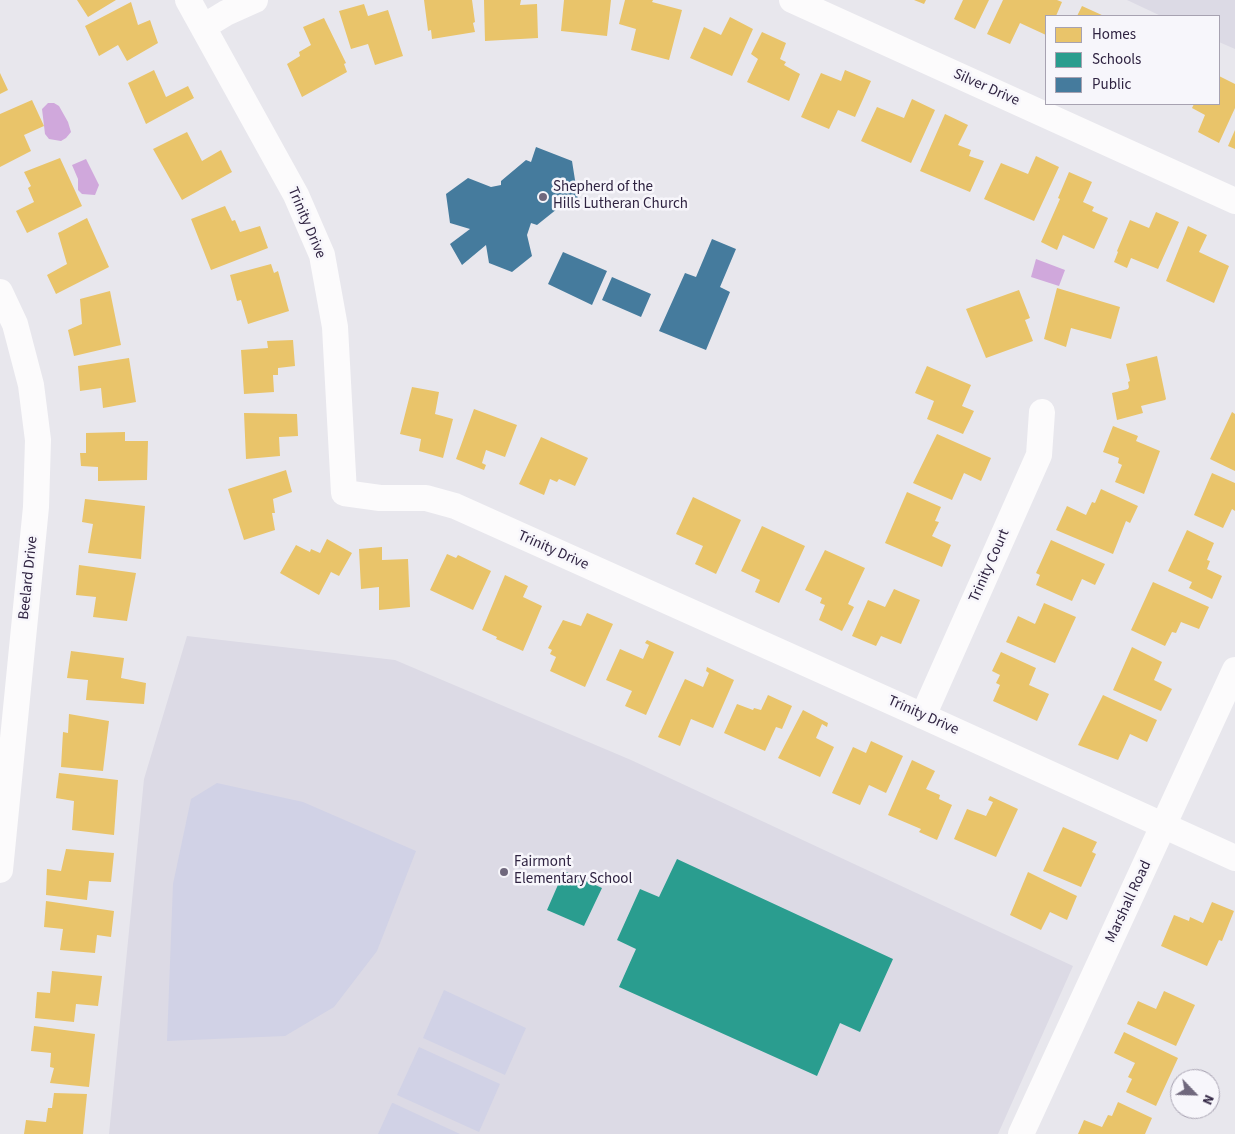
<!DOCTYPE html>
<style>
body{margin:0}
#map{position:relative;width:1235px;height:1134px;overflow:hidden;background:#e8e7ed;font-family:"Source Sans 3",sans-serif}
canvas{display:block}
.legend{position:absolute;left:1045px;top:15px;width:175px;height:90px;box-sizing:border-box;background:#f7f6fb;border:1px solid #a7a2b1;margin:0;padding:6px 9px;list-style:none;font-size:15px;color:#2f2341}
.legend li{display:flex;align-items:center;gap:10px;height:25px}
.legend b{width:25px;border:1px solid #a7a2b1}
.north{position:absolute;left:1170px;top:1069px;width:50px;height:50px;box-sizing:border-box;background:#f7f6fb;border:1px solid #a7a2b1;border-radius:50%;rotate:114deg;font-size:14px;font-weight:700;line-height:20px;text-align:center;color:#2f2341}
.north::after{content:'';display:block;margin:auto;width:18px;height:22px;background:#70687d;clip-path:polygon(50% 0,100% 100%,50% 72%,0 100%)}
</style>
<div id="map">
<canvas width="1235" height="1134"></canvas>
<ul class="legend">
<li><b style="height:14px;background:#e9c46a"></b>Homes</li>
<li><b style="height:14px;background:#2a9d8f"></b>Schools</li>
<li><b style="height:14px;background:#457b9d"></b>Public</li>
</ul>
<div class="north">N</div>
</div>
<script>
const c = document.querySelector('canvas').getContext('2d');
c.lineJoin = 'round';
function paint(path, color) { c.fillStyle = color; c.fill(path, 'evenodd'); }
const poly = rows => new Path2D(rows.map(r => 'M' + r).join(''));
function trace(path, color, width, dash) { c.strokeStyle = color; c.lineWidth = width; c.lineCap = dash ? 'butt' : 'round'; c.setLineDash(dash || []); c.stroke(path); }
function label(font, color, halo, rows, align = 'center') {
  c.font = font + ' "Source Sans 3",sans-serif'; c.lineWidth = 5; c.setLineDash([]); c.textBaseline = 'middle'; c.strokeStyle = halo; c.fillStyle = color; for (const [text, x, y, turn = 0] of rows) {
    c.save(); c.translate(x, y); c.rotate((+turn || 0) * Math.PI / 180); c.textAlign = isNaN(turn) ? turn : align; if (halo) c.strokeText(text, 0, 0); c.fillText(text, 0, 0); c.restore();
  }
}
const built = poly([
 [1127,0,1235,0,1235,49,1219,42,1219,16,1161,16],
 [187,636,395,660,631,760,1073,966,998,1134,109,1134,144,779]
]);
const green = poly([
 [217,783,303,802,416,851,377,951,334,1007,285,1036,167,1041,173,884,191,799],
 [444,990,526,1028,505,1075,423,1038],
 [419,1047,500,1084,479,1132,397,1095],
 [392,1103,393,1103,460,1134,378,1134]
]);
const water = poly([
 [48,103,54,103,59,106,68,122,71,132,66,138,61,141,49,139,45,134,42,109],
 [86,159,99,185,95,195,82,194,78,190,78,179,72,165],
 [1036,259,1065,270,1059,286,1031,277]
]);
const homes = poly([
 [77,0,116,0,88,17],
 [424,0,472,0,475,22,473,23,475,32,432,39,431,30,428,31],
 [484,0,521,0,520,5,537,4,538,38,485,41],
 [564,0,611,0,607,36,561,31],
 [625,0,653,0,652,2,682,10,669,60,631,50,636,29,619,24],
 [914,0,926,0,924,4],
 [963,0,989,0,975,29,954,19],
 [1003,0,1057,0,1062,2,1056,16,1046,16,1046,35,1020,23,1010,44,987,34],
 [131,2,138,25,150,20,158,43,127,61,118,45,99,56,85,26],
 [364,4,368,16,388,10,403,56,375,65,368,44,351,49,339,11],
 [1082,6,1104,16,1077,16],
 [730,17,753,29,732,76,690,58,704,27,721,35],
 [324,18,346,63,344,64,347,72,302,97,287,64,300,56,299,52,311,45,303,27],
 [762,32,786,43,780,59,786,62,784,65,800,74,789,101,747,82,758,59,751,54],
 [154,70,166,97,188,86,194,98,146,124,128,83],
 [845,70,871,81,855,117,838,110,829,129,801,117,821,73,841,81],
 [0,73,8,90,0,94],
 [1219,76,1235,84,1235,108,1219,143,1198,132,1205,115,1192,108,1194,104,1219,104],
 [912,99,935,110,911,163,861,141,877,107,904,118],
 [32,100,44,126,24,135,31,151,0,167,0,114],
 [945,114,968,125,958,145,971,150,969,156,984,161,970,192,920,171],
 [1235,130,1235,149,1228,146],
 [187,132,202,161,221,150,232,172,182,200,153,149],
 [1036,156,1059,167,1034,221,984,199,1001,163,1028,174],
 [60,158,82,206,27,233,16,211,34,202,28,188,31,186,24,172],
 [1069,172,1092,182,1083,202,1094,207,1092,211,1108,218,1094,249,1063,235,1057,250,1041,242,1060,199,1058,198],
 [225,206,232,221,235,220,240,232,260,226,268,248,211,270,191,219],
 [1156,212,1179,222,1158,269,1131,258,1127,268,1114,262,1118,252,1117,251,1130,220,1149,228],
 [87,218,109,267,56,294,47,275,67,264,58,233],
 [1188,226,1207,235,1199,252,1229,266,1214,303,1166,281],
 [271,264,274,273,278,271,289,311,248,324,241,300,237,301,230,275],
 [1057,288,1120,307,1111,339,1071,328,1066,347,1044,339],
 [1019,290,1030,318,1025,320,1033,341,986,358,966,309],
 [110,291,121,345,74,356,68,330,82,324,80,299],
 [293,340,295,366,278,368,278,375,273,375,274,392,244,394,241,350,268,348,267,341],
 [1157,356,1166,399,1165,400,1141,406,1143,413,1117,420,1112,393,1128,389,1129,387,1128,382,1130,381,1126,364],
 [129,358,136,402,103,408,101,388,80,391,78,366],
 [927,366,971,385,962,406,974,411,963,434,927,419,934,401,915,393],
 [412,387,439,392,435,414,453,419,443,458,419,451,421,439,400,434],
 [474,409,517,425,505,457,486,450,482,463,486,465,484,470,456,459],
 [1232,412,1235,414,1235,471,1210,459],
 [244,413,297,414,298,436,279,437,280,456,246,459],
 [1113,426,1138,436,1136,441,1160,451,1144,494,1115,482,1122,465,1118,463,1119,458,1103,452],
 [125,432,125,441,148,441,147,480,98,481,98,467,81,466,80,453,86,453,86,433],
 [937,434,991,458,981,481,964,473,952,500,913,483],
 [541,437,588,458,575,486,559,479,557,482,550,479,544,495,519,484],
 [286,470,292,492,273,499,275,513,272,513,275,530,244,540,228,489],
 [1212,473,1235,483,1235,511,1232,509,1223,528,1194,515],
 [1101,489,1138,506,1130,523,1126,521,1113,554,1056,530,1067,506,1086,515,1092,502,1095,503],
 [907,492,941,507,935,521,939,522,932,536,951,545,942,567,885,543],
 [693,497,741,520,716,574,695,564,703,546,676,534],
 [85,499,145,506,141,559,88,553,93,524,82,522],
 [762,526,805,546,779,603,755,592,760,580,741,571],
 [1187,530,1214,543,1207,560,1210,561,1207,569,1222,576,1212,599,1189,588,1192,582,1168,571],
 [327,539,352,553,339,576,331,572,319,595,280,573,296,545,310,552,311,549,320,553],
 [1051,540,1105,564,1095,585,1082,579,1072,601,1036,585,1040,575,1036,573],
 [382,547,382,560,408,559,410,607,379,610,379,587,361,589,359,549],
 [825,550,865,568,848,604,854,607,842,631,819,620,825,605,820,603,822,598,805,590],
 [447,554,456,558,458,555,491,571,473,610,430,590],
 [79,565,136,573,127,621,93,617,96,597,76,595],
 [505,575,528,586,523,597,542,606,523,651,496,639,497,637,482,630],
 [1153,582,1209,607,1199,629,1181,622,1176,633,1172,632,1165,646,1131,630],
 [894,589,920,600,901,644,881,636,876,646,852,636,868,600,885,607],
 [1044,603,1076,617,1055,663,1006,642,1018,616,1035,624],
 [587,613,613,624,585,687,550,671,556,657,550,654,552,650,548,648,563,620,581,626],
 [647,640,674,652,646,715,625,706,632,691,606,680,620,649,643,659,649,645,645,643],
 [1132,647,1162,662,1154,680,1172,689,1161,711,1113,690],
 [71,651,124,658,121,678,146,683,144,704,86,700,88,680,67,678],
 [1001,652,1036,668,1029,685,1049,694,1037,721,993,701,1000,685,996,683,1000,675,992,671],
 [707,667,734,680,713,728,691,719,680,746,658,737,685,679,703,687,709,673,706,671],
 [768,695,792,706,782,729,776,727,765,751,724,733,737,704,753,710,754,708,761,710],
 [1103,695,1157,720,1147,742,1130,734,1118,760,1078,745],
 [803,710,828,723,827,727,822,724,816,738,834,747,820,777,778,758],
 [69,714,109,721,103,771,61,767,63,732,68,733],
 [871,741,903,756,886,793,869,785,860,805,832,793,853,747,866,753],
 [912,760,935,771,926,789,940,795,939,799,952,805,937,840,919,832,921,829,888,815],
 [59,773,118,780,114,835,72,830,74,801,56,798],
 [990,796,1018,809,996,857,954,839,967,809,986,816,993,802,988,800],
 [1063,827,1097,842,1092,852,1096,854,1081,887,1043,871],
 [66,849,114,853,111,882,89,881,87,900,46,895,47,869,61,871],
 [1028,872,1077,896,1067,920,1050,912,1041,930,1010,915],
 [46,901,114,911,111,937,97,935,95,953,60,950,63,929,44,927],
 [1212,902,1234,911,1222,941,1219,940,1207,966,1161,946,1174,915,1189,921,1190,917,1203,923],
 [52,971,102,976,98,1006,76,1004,74,1022,35,1018,37,992,50,993],
 [1164,991,1195,1005,1176,1046,1127,1024,1138,1001,1156,1009],
 [34,1026,95,1034,89,1087,50,1083,54,1068,50,1067,51,1053,31,1051],
 [1124,1032,1178,1058,1156,1106,1126,1092,1132,1079,1128,1077,1135,1063,1114,1053],
 [54,1093,87,1094,83,1134,24,1134,26,1120,46,1122,48,1108,52,1108],
 [1118,1102,1152,1118,1145,1134,1078,1134,1084,1120,1102,1127,1108,1115,1112,1116]
]);
const schools = poly([
 [677,859,893,959,860,1032,840,1023,817,1076,619,987,636,949,617,940,640,889,659,897],
 [564,871,602,888,584,926,547,910]
]);
const public = poly([
 [536,147,572,161,578,199,562,201,562,205,537,225,531,223,527,235,532,256,512,272,489,263,486,245,462,265,450,244,470,229,450,223,446,194,468,178,491,187,501,185,501,181,526,160,531,162],
 [712,239,736,249,720,287,730,292,706,350,659,331,685,273,696,277],
 [563,252,607,271,592,305,548,284],
 [612,277,651,294,641,317,602,300]
]);
const minor = poly([
 [188,0,296,195,322,255,335,327,344,493,380,498,426,498,455,506,923,716,1235,858],
 [792,0,1235,201],
 [203,27,226,13,255,0],
 [0,292,15,324,31,385,38,440,36,507,0,870],
 [923,716,1039,455,1042,412],
 [1021,1134,1235,670]
]);
const markers = [
 [543,197,5,"#70687d"],
 [504,872,5,"#70687d"]
];
const streetNames = [
 ["Silver Drive",986,88,24],
 ["Trinity Drive",306,223,67],
 ["Trinity Drive",553,551,24],
 ["Trinity Court",990,566,-66],
 ["Beelard Drive",29,578,-84],
 ["Trinity Drive",923,716,24],
 ["Marshall Road",1129,902,-65]
];
const poiNames = [
 ["Shepherd of the",553,188],
 ["Hills Lutheran Church",553,205],
 ["Fairmont",514,863],
 ["Elementary School",514,880]
];
paint(built, '#dcdae5');
paint(green, '#d1d2e6');
paint(water, '#d0a8dc');
paint(homes, '#e9c46a');
paint(schools, '#2a9d8f');
paint(public, '#457b9d');
trace(minor, '#fcfbfc', 26);
for (const [x, y, r, color] of markers) { const dot = new Path2D(); dot.arc(x, y, r, 0, 2 * Math.PI); c.fillStyle = color; c.fill(dot); trace(dot, '#f7f6fb', 2); }
label('15px', '#2f2341', '#f7f6fb', streetNames);
label('15px', '#2f2341', '#f7f6fb', poiNames, 'left');
</script>
